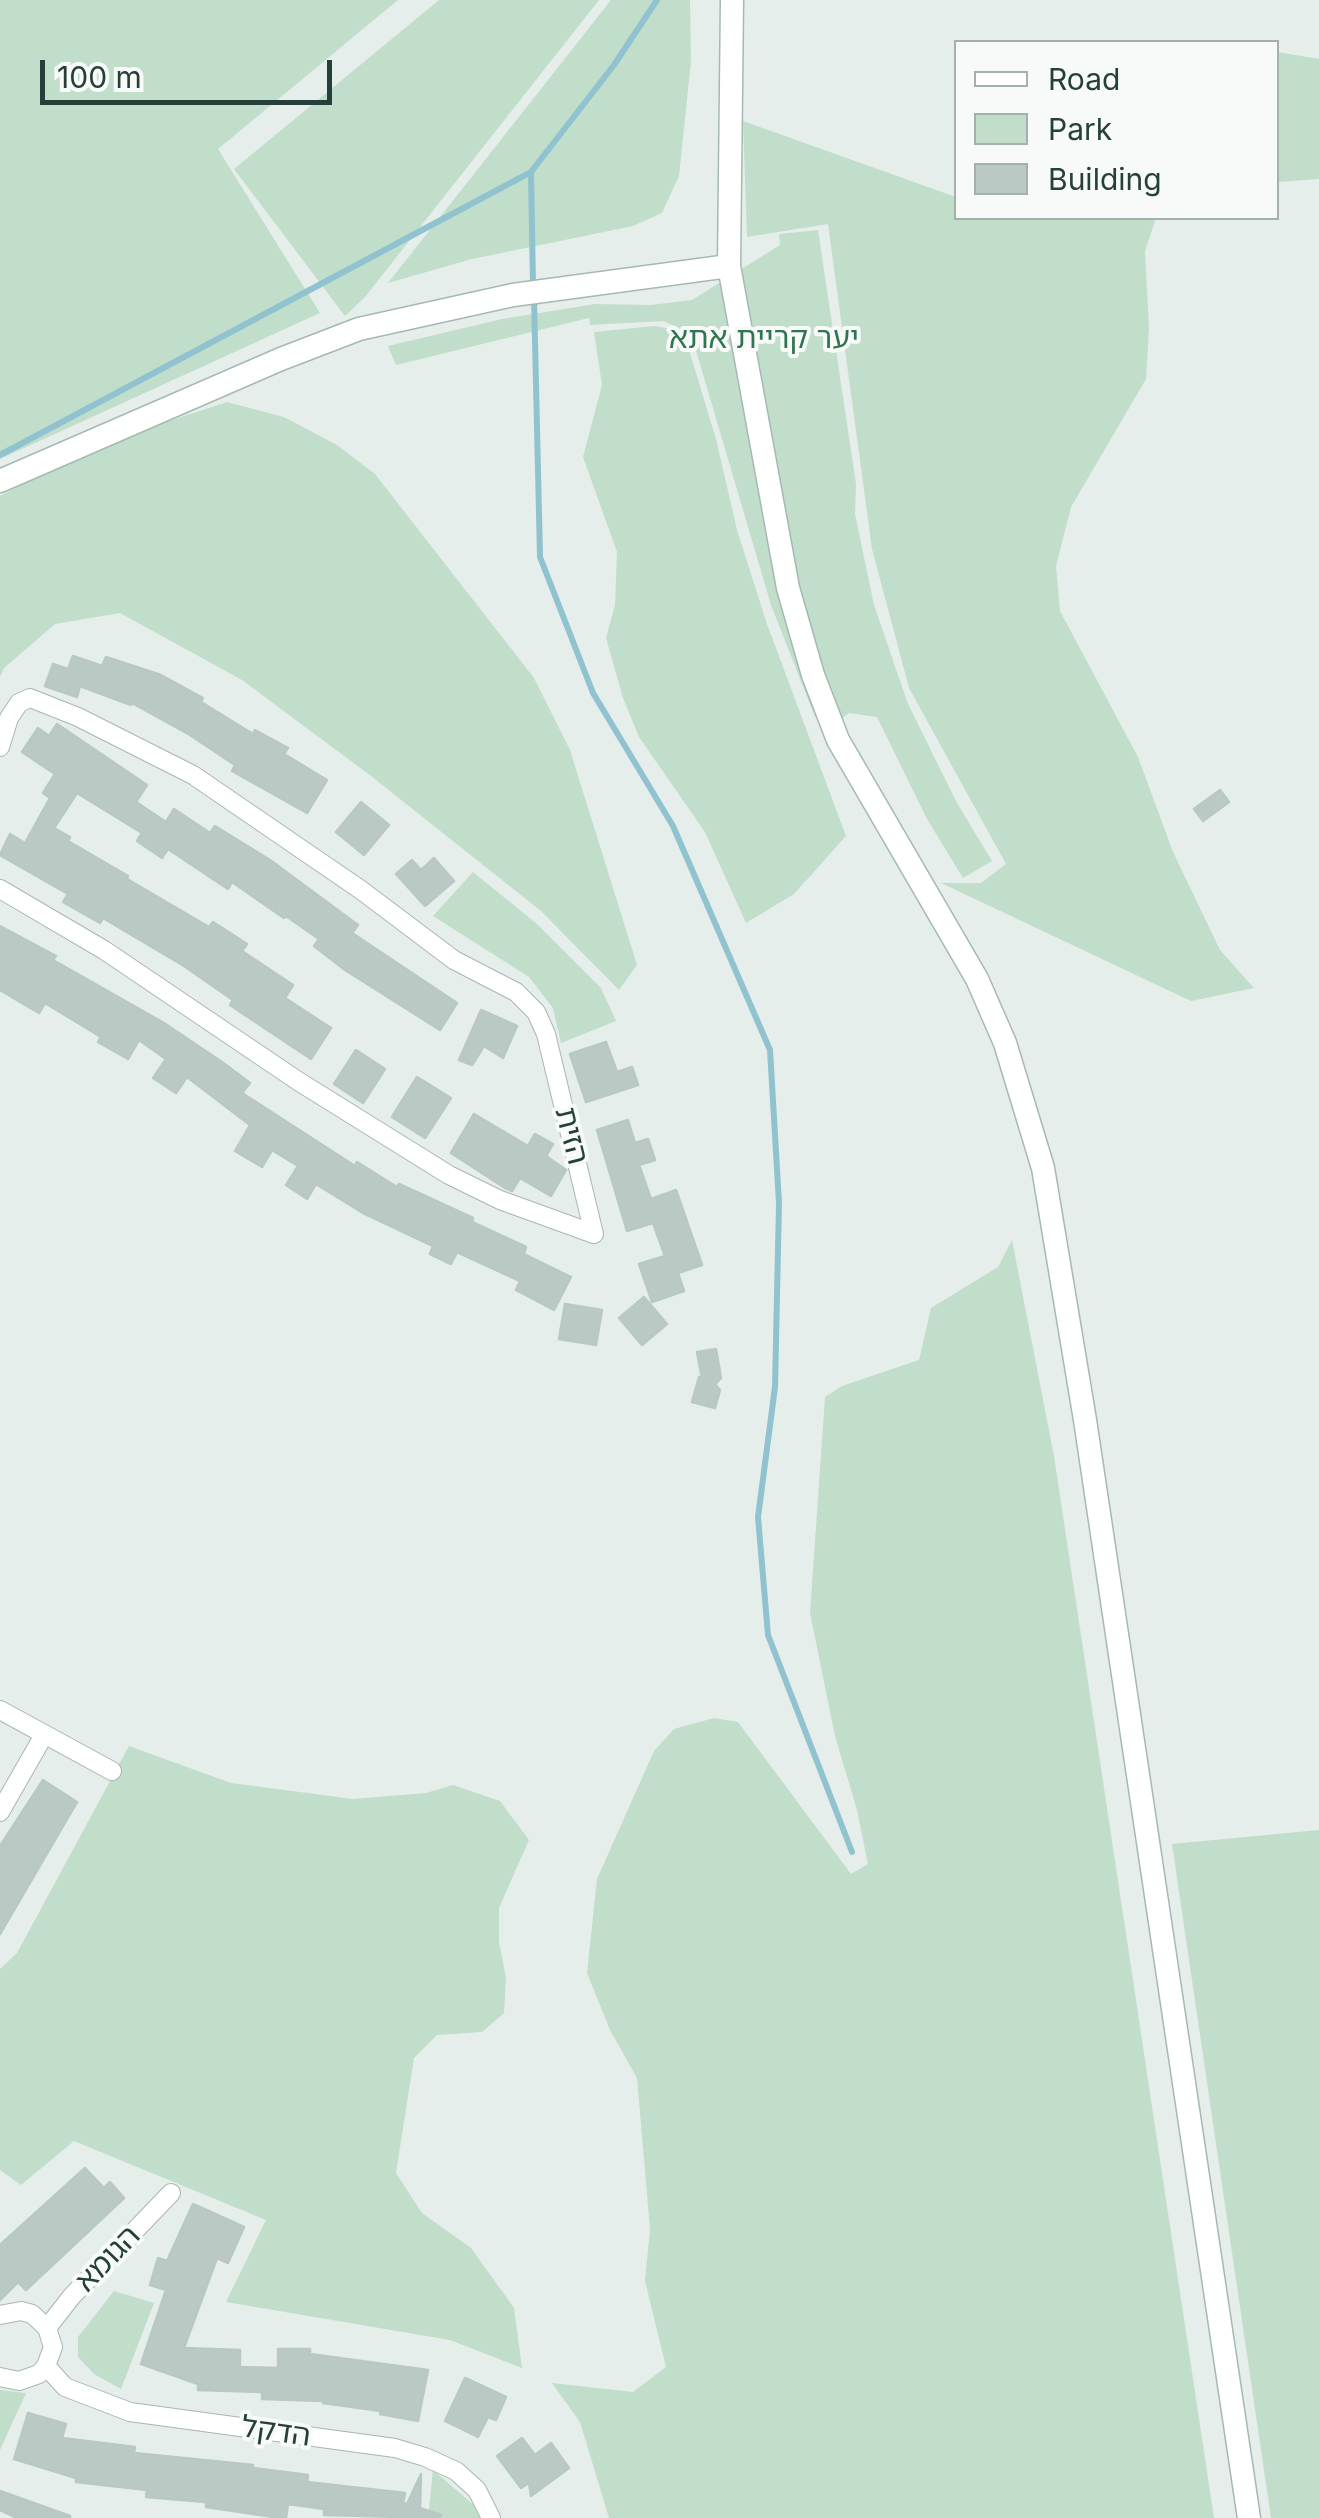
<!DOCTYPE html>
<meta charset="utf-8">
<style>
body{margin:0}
#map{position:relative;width:1319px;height:2518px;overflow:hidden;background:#e6eeeb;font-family:Inter,sans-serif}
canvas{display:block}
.legend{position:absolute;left:954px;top:40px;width:325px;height:180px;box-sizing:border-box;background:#f7faf9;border:2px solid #a3b0ad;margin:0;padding:12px 18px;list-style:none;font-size:30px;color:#25403a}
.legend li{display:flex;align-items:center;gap:20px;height:50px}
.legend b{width:50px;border:2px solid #a3b0ad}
.scale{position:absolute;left:40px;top:60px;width:292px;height:45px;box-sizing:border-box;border:5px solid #25403a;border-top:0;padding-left:12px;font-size:30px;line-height:35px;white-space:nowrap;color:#25403a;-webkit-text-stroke:8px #f7faf9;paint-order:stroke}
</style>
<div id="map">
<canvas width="1319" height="2518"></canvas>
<ul class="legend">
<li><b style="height:12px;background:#fff"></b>Road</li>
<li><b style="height:28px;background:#c0deca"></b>Park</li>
<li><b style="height:28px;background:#bbc9c4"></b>Building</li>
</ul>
<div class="scale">100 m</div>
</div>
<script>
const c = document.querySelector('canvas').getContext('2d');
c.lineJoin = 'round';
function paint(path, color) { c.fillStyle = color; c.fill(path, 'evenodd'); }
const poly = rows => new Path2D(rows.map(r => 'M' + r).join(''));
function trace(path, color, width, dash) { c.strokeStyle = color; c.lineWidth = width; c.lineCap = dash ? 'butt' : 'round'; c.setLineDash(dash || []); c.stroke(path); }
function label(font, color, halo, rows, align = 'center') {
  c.font = font + ' Inter,"Noto Sans Hebrew",sans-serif'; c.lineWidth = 8; c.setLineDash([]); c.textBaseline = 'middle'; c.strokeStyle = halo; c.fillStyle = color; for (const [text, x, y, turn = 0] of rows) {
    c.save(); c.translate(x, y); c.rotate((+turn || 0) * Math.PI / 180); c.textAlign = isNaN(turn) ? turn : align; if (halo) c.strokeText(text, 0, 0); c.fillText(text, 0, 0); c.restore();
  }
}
const green = poly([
 [0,0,398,0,218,149,320,313,0,459],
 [439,0,599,0,365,297,345,316,234,169],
 [611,0,690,0,691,61,679,176,662,213,633,226,472,259,388,283],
 [1277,52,1319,59,1319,179,1277,182],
 [743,121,956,197,956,218,1156,218,1145,251,1149,328,1146,379,1071,507,1056,566,1060,611,1138,757,1173,852,1220,950,1254,988,1191,1001,941,883,981,883,1006,864,909,688,872,549,828,224,747,237],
 [818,230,856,484,855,514,874,605,908,704,957,803,992,861,963,878,927,819,877,717,849,713,833,725,815,717,771,605,692,337,686,331,663,321,590,325,589,318,396,365,388,346,502,319,595,304,651,305,692,300,780,245,779,234],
 [654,326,672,329,686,340,716,439,737,530,767,624,846,836,794,894,746,923,705,832,639,737,623,698,606,638,615,605,617,552,583,457,602,385,594,332],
 [227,402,284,417,337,445,375,474,534,678,570,750,637,965,619,990,541,911,371,776,242,680,120,613,55,624,4,668,0,677,0,496,48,471,166,422],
 [473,872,537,924,601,988,616,1021,561,1043,553,1008,529,977,433,916],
 [1012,1240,1054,1456,1214,2518,609,2518,580,2422,552,2383,633,2392,666,2367,645,2281,650,2229,637,2078,610,2030,587,1973,597,1879,654,1751,674,1729,714,1718,738,1722,851,1874,868,1864,857,1810,835,1736,810,1613,825,1397,842,1386,919,1360,931,1308,998,1267],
 [129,1746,231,1783,353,1799,426,1793,453,1785,500,1801,529,1840,499,1908,499,1942,506,1978,504,2013,482,2032,437,2035,414,2058,396,2173,422,2213,471,2248,514,2308,522,2368,450,2340,226,2302,266,2220,74,2141,21,2185,0,2170,0,1969,17,1953],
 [1319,1830,1319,2518,1271,2518,1172,1844],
 [114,2291,154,2303,121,2389,94,2374,78,2357,78,2337],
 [0,2390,26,2393,0,2450],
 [433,2470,475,2506,481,2518,428,2518]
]);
const stream = poly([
 [531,172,533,285],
 [534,298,540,557,593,693,673,826,770,1050,779,1203,775,1387,758,1517,768,1635,852,1852],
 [0,455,531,172,614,65,657,0]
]);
const building = poly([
 [73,656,102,666,106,657,161,675,203,698,201,702,253,734,255,730,288,748,284,754,327,780,307,813,232,771,235,765,190,735,132,703,131,705,80,686,77,697,45,686,53,664,68,669,73,656],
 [57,724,147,785,136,802,166,822,174,809,210,833,215,826,270,860,358,925,352,933,457,1003,440,1030,345,970,314,946,319,939,286,916,284,918,232,882,228,889,168,849,162,858,137,841,142,833,77,793,54,828,70,837,68,841,128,876,127,879,209,927,213,922,247,944,242,951,293,985,285,998,331,1028,311,1059,230,1005,233,1000,184,966,103,918,100,923,63,902,68,894,0,855,10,834,25,843,50,798,43,793,55,774,22,752,38,728,49,736,57,724],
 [1220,790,1229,802,1203,821,1194,809,1220,790],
 [361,802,389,825,364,855,336,832,361,802],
 [434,858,454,881,425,906,396,874,412,860,421,870,434,858],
 [0,926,56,956,53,960,164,1023,222,1062,250,1083,242,1093,355,1166,357,1162,397,1187,399,1184,473,1218,472,1222,526,1247,524,1254,571,1277,554,1310,516,1290,520,1281,457,1252,451,1264,430,1254,433,1246,363,1213,316,1184,307,1199,286,1185,298,1166,272,1150,262,1167,235,1151,250,1125,187,1077,176,1093,153,1078,166,1059,139,1040,128,1059,98,1042,101,1037,45,1003,39,1013,0,990,0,926],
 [481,1010,517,1026,503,1058,484,1046,472,1065,459,1060,481,1010],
 [606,1042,617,1072,632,1067,638,1085,586,1102,570,1054,606,1042],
 [356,1050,385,1069,363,1103,334,1084,356,1050],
 [417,1077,451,1098,425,1138,392,1117,417,1077],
 [474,1114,528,1146,535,1134,553,1144,546,1156,566,1170,551,1196,520,1178,512,1191,505,1188,451,1153,474,1114],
 [628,1120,635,1143,648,1139,655,1160,639,1165,651,1199,676,1190,702,1265,678,1273,684,1291,652,1302,639,1264,665,1256,653,1223,627,1231,597,1130,628,1120],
 [644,1297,667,1324,642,1345,619,1318,644,1297],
 [565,1304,602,1310,596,1345,559,1339,565,1304],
 [716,1349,721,1378,715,1384,720,1390,715,1408,692,1402,699,1377,702,1378,697,1352,716,1349],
 [43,1780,77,1802,0,1934,0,1846,43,1780],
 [85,2168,104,2188,110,2182,124,2198,26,2290,18,2282,0,2300,0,2245,85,2168],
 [193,2204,244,2227,228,2263,217,2258,184,2348,240,2350,240,2367,278,2368,278,2349,310,2349,310,2354,428,2370,418,2421,380,2414,381,2411,323,2403,323,2401,262,2399,262,2392,198,2390,198,2384,141,2364,166,2290,150,2285,158,2258,167,2261,193,2204],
 [465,2378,506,2397,496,2420,488,2417,478,2437,445,2421,465,2378],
 [28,2413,66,2424,62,2438,135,2447,134,2453,253,2465,253,2468,308,2475,307,2482,405,2493,403,2503,407,2504,421,2474,420,2508,441,2515,440,2518,324,2515,324,2509,288,2504,286,2518,280,2518,206,2507,206,2502,146,2497,147,2490,76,2482,76,2478,14,2459,28,2413],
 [522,2438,535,2455,551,2443,569,2468,531,2496,529,2483,521,2488,497,2456,522,2438],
 [0,2491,70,2516,70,2518,17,2518,0,2510,0,2491]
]);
const street = poly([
 [0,747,9,718,19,703,30,698,78,717,193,775,361,890,454,960,516,992,536,1012,546,1034,594,1234,500,1200,449,1175,298,1081,104,950,0,889],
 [0,1710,112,1771],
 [0,1812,44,1735],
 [0,2315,21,2311,32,2314,47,2328,53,2347,46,2366,39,2374,19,2381,0,2377],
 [47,2328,72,2296,171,2193],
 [46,2366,65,2387,130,2412,395,2448,425,2457,456,2471,477,2490,491,2518]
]);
const secondary = poly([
 [732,0,729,266,788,588,813,675,838,740,977,979,1005,1043,1043,1168,1085,1420,1249,2518],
 [0,481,281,359,359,329,513,295,729,266]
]);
const parkNames = [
 ["יער קריית אתא",764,339]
];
const streetNames = [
 ["הזית",571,1136,76],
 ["הגומא",108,2259,-46],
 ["הדקל",276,2432,8]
];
paint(green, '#c0deca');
trace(stream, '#91c2d0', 6);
paint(building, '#bbc9c4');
trace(building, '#b8c8c2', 2.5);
trace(street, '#a8b6b2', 20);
trace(secondary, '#a5b9b4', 25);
trace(street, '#fff', 18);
trace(secondary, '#fff', 22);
label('30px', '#317550', '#f7faf9', parkNames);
label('30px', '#25403a', '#f7faf9', streetNames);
</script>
